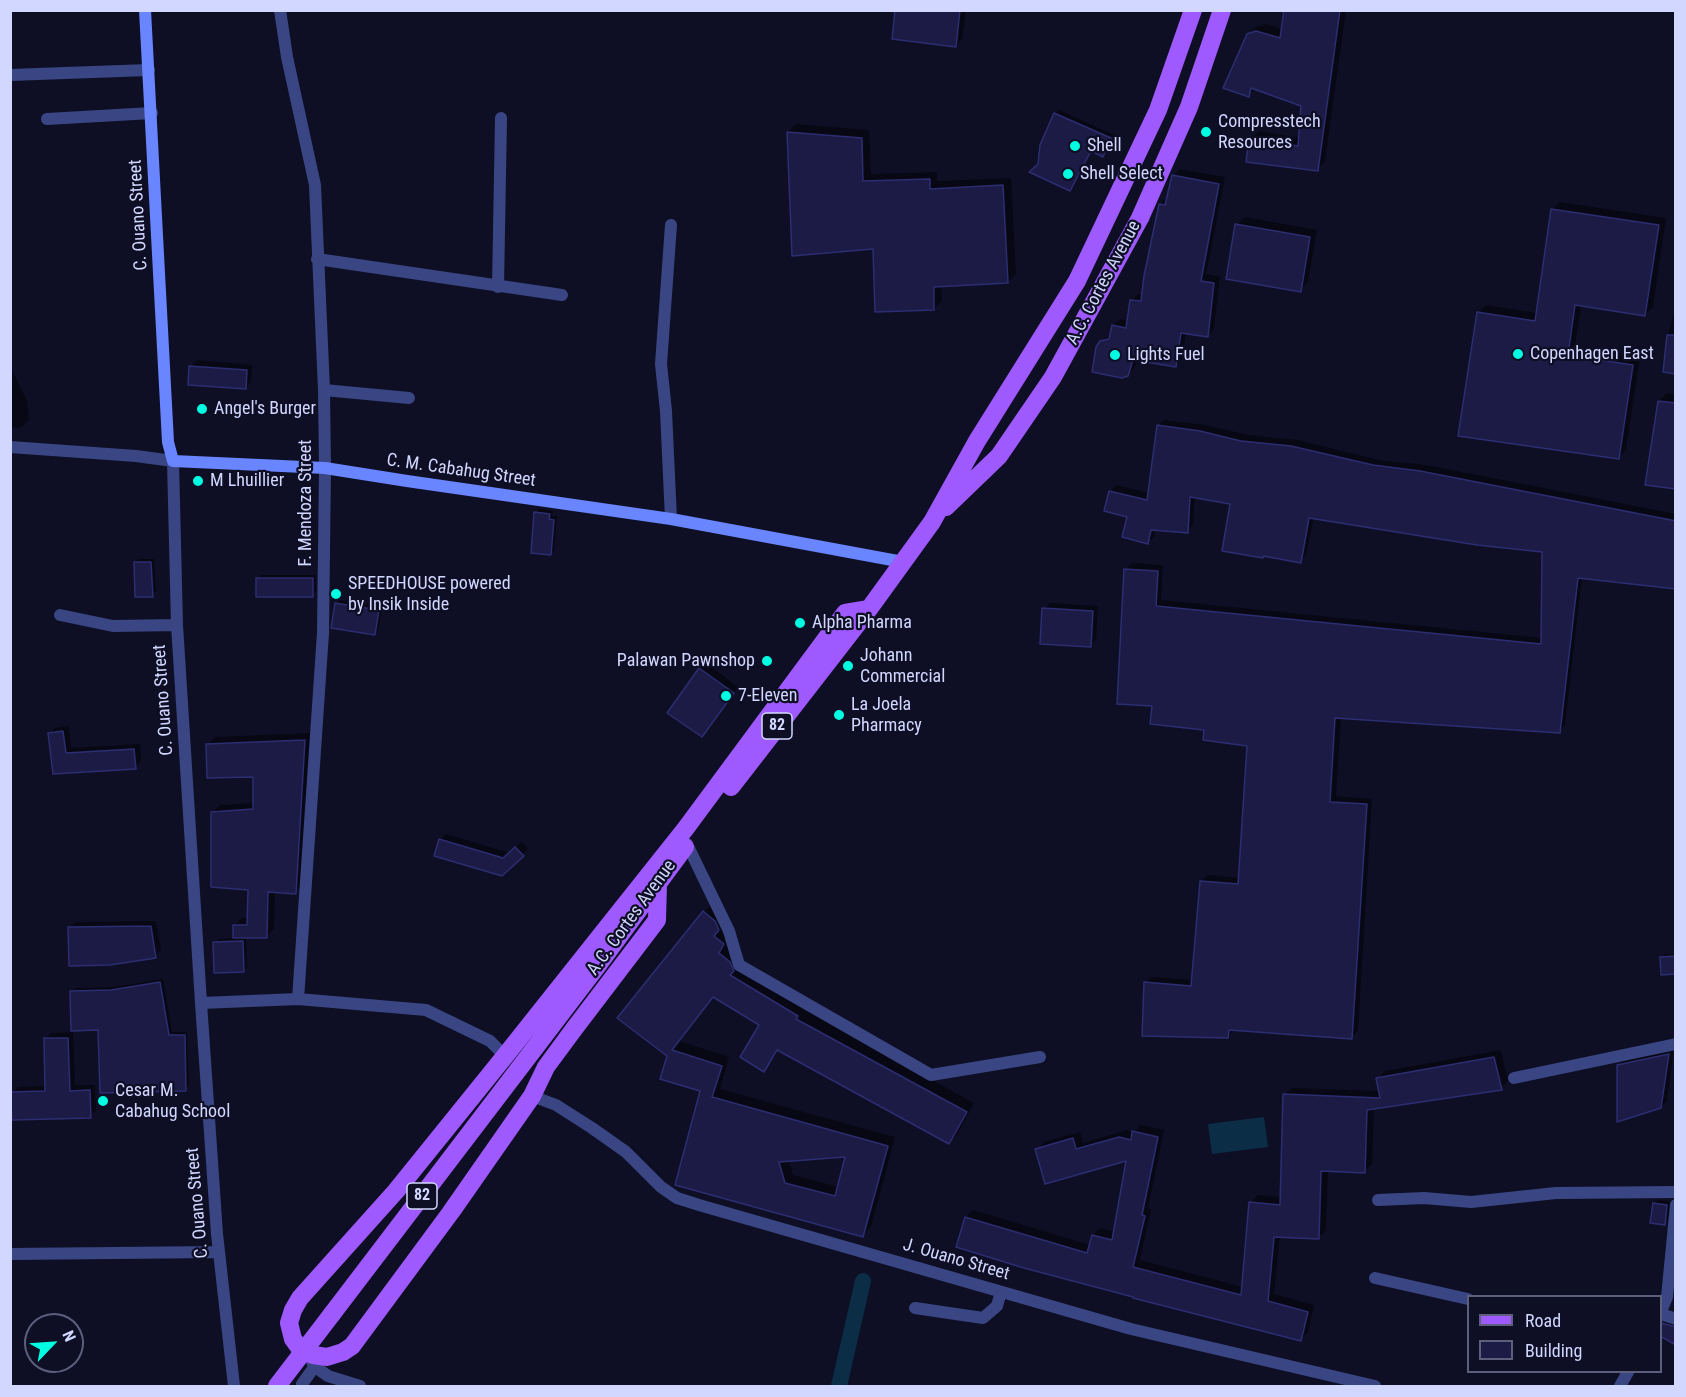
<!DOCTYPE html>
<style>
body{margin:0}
#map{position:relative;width:1686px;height:1397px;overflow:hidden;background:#0e0f25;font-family:"Roboto Condensed",sans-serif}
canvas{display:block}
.frame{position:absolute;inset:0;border:12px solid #d2d7ff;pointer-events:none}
.legend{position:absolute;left:1467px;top:1295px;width:195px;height:78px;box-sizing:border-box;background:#0e0f25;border:2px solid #5c5f7c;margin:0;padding:8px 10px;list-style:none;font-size:18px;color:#d2d7ff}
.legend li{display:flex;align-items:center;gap:12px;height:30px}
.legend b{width:30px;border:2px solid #5c5f7c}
.north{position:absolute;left:24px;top:1313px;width:60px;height:60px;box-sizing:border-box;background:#0e0f25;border:2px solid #5c5f7c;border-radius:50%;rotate:65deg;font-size:16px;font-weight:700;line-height:24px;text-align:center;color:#d2d7ff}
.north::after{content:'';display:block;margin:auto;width:21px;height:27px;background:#00fde1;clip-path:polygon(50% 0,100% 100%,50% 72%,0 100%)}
</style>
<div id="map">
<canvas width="1686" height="1397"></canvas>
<div class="frame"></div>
<ul class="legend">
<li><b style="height:8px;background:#9e59ff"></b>Road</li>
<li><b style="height:16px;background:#1b1b46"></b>Building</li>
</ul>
<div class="north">N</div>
</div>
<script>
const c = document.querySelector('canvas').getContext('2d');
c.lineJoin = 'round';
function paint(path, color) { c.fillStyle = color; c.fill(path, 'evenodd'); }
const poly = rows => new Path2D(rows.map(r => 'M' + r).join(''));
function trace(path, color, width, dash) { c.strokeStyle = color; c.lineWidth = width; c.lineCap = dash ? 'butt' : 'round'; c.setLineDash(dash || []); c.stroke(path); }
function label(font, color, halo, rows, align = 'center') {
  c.font = font + ' "Roboto Condensed",sans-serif'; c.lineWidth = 4.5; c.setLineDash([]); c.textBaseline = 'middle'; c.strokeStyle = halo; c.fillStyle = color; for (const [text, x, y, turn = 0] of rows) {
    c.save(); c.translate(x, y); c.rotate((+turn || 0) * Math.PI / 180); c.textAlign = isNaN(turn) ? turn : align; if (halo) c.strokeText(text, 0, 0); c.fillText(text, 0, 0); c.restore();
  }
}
const water = poly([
 [1264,1117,1268,1147,1212,1154,1208,1124]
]);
const shadow = poly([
 [897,10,966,10,962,39,955,46],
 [1286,10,1346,10,1325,161,1317,169,1247,161,1251,139,1259,131,1300,138,1303,105,1256,88,1249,95,1248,35,1256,27,1265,24,1283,29],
 [1059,110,1114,135,1103,155,1092,150,1070,189,1039,165,1055,114],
 [796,124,869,130,871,174,937,172,937,181,1011,178,1016,274,1008,282,941,285,942,301,934,309,874,247,788,132],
 [1180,169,1225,177,1206,274,1220,277,1214,329,1207,336,1186,332,1182,359,1175,365,1137,359,1134,368,1127,375,1101,342,1111,334,1113,325,1120,319,1129,321,1132,301,1138,294,1144,295,1160,204,1167,198,1173,176],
 [1560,202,1666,218,1653,307,1645,315,1581,305,1575,347,1640,357,1626,450,1618,458,1478,313,1486,305,1537,313,1552,210],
 [1245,217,1317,230,1308,282,1300,290,1237,225],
 [1676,307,1676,373,1664,371,1669,330],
 [197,360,252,365,251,382,246,387,191,366],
 [10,366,27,401,29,420,21,428,10,427],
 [1667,393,1676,395,1676,488,1659,401],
 [1164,420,1206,425,1248,435,1298,440,1379,460,1427,465,1676,514,1676,588,1582,577,1565,725,1559,731,1341,717,1336,796,1372,799,1358,1031,1351,1037,1234,1029,1228,1037,1146,983,1152,977,1193,980,1202,881,1208,875,1240,878,1248,745,1206,728,1154,705,1126,569,1132,563,1163,565,1161,600,1543,638,1544,551,1314,517,1306,555,1300,562,1231,502,1195,496,1193,525,1187,531,1155,529,1154,537,1148,543,1110,492,1116,485,1149,493,1158,426],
 [539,509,553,511,552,516,557,516,554,550,550,554,536,513],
 [139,559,154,559,156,591,152,595,135,563],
 [261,575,316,575,316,592,312,595,258,579],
 [340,600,382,607,378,630,375,633,336,604],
 [1050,603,1098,606,1096,639,1090,645,1044,609],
 [706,663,738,687,702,736,700,669],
 [69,726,71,748,140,744,141,761,135,767,54,772,49,734,55,728],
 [312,733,303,885,295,892,275,891,274,929,266,937,246,937,247,967,243,971,215,942,219,939,235,938,235,926,242,918,249,918,250,889,212,813,220,805,255,803,255,776,208,745,215,737],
 [446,834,510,853,522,842,528,849,501,874,440,839],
 [712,904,732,935,726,944,738,954,741,961,805,1007,804,1010,974,1103,958,1133,949,1142,779,1049,772,1061,764,1070,761,1025,714,996,679,1041,729,1057,720,1089,895,1137,871,1227,863,1235,677,1184,702,1090,662,1078,704,912],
 [847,1155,839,1187,793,1175,789,1160],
 [156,921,161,950,155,956,69,928,75,922],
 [1665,954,1676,954,1676,973,1661,958],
 [163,979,172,1032,187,1032,189,1086,185,1089,100,1029,73,1029,75,1085,95,1085,96,1110,90,1116,12,1093,18,1087,46,1086,45,1039,51,1033,73,1032,72,992,75,988,115,987],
 [1674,1049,1667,1101,1661,1107,1618,1065,1624,1060],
 [1501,1050,1508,1081,1501,1088,1374,1107,1372,1164,1365,1171,1328,1170,1326,1231,1318,1238,1280,1236,1274,1294,1314,1305,1308,1332,1300,1340,958,1246,966,1217,973,1210,1090,1245,1093,1235,1100,1228,1115,1232,1128,1159,1036,1150,1044,1142,1080,1132,1083,1143,1127,1130,1134,1132,1141,1125,1164,1130,1148,1208,1151,1209,1140,1260,1243,1287,1251,1202,1258,1195,1281,1197,1284,1095,1292,1088,1380,1091,1378,1078,1385,1071],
 [1658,1200,1670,1201,1668,1220,1664,1224,1655,1203],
 [1667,1320,1676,1322,1676,1342,1660,1334,1660,1328]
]);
const canal = poly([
 [839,1386,863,1281]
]);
const building = poly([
 [895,10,960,10,956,47,892,39,895,10],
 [1284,10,1340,10,1318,171,1246,162,1249,139,1298,146,1301,106,1251,88,1249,97,1223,88,1247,34,1256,31,1280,38,1284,10],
 [1054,113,1111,138,1103,157,1091,151,1070,191,1029,172,1038,164,1040,145,1054,113],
 [787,132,862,138,863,181,930,179,930,189,1003,185,1008,283,934,287,934,310,875,312,873,249,792,256,787,132],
 [1172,175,1219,184,1201,281,1214,283,1208,337,1181,333,1176,367,1133,360,1128,376,1122,378,1092,372,1096,347,1100,341,1109,339,1112,325,1126,328,1130,300,1141,301,1144,276,1159,204,1165,205,1172,175],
 [1551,209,1659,225,1645,316,1575,305,1568,355,1633,365,1619,459,1458,436,1477,312,1535,321,1551,209],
 [1235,224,1310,237,1301,292,1226,279,1235,224],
 [1667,335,1676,335,1676,374,1663,372,1667,335],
 [189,366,247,370,246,389,188,385,189,366],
 [1658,401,1676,403,1676,489,1645,485,1658,401],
 [1157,425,1200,431,1241,441,1291,446,1373,465,1420,471,1676,521,1676,589,1578,578,1560,733,1335,718,1330,802,1367,804,1352,1039,1229,1030,1228,1038,1142,1036,1144,982,1191,986,1200,881,1238,884,1247,746,1203,740,1204,730,1150,724,1152,706,1117,704,1124,569,1158,571,1156,606,1541,644,1542,552,1477,545,1309,518,1301,563,1263,556,1263,558,1222,551,1230,504,1190,497,1188,533,1151,530,1148,544,1122,537,1127,517,1104,511,1109,491,1147,500,1157,425],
 [534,512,550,514,549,519,554,520,551,555,531,553,534,512],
 [134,562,151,562,153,597,135,597,134,562],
 [256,578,313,578,313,597,256,597,256,578],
 [335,603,379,610,375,635,331,628,335,603],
 [1042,608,1093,611,1091,647,1040,644,1042,608],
 [699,668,734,693,702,737,667,713,699,668],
 [63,731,66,753,134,749,136,769,53,774,48,733,63,731],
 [305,740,296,894,268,892,267,938,233,938,233,925,247,925,248,890,211,887,211,812,253,809,253,777,207,778,206,744,305,740],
 [439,839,503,858,515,847,524,856,502,876,434,856,439,839],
 [703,911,715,921,719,930,714,936,724,944,719,953,730,962,734,971,730,975,798,1016,796,1019,967,1112,949,1144,777,1050,764,1072,740,1057,759,1025,713,997,672,1050,722,1066,712,1097,888,1146,863,1237,675,1185,700,1091,660,1079,667,1056,617,1018,703,911],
 [845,1157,835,1196,785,1183,779,1162,845,1157],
 [151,926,156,958,110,965,69,966,68,927,151,926],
 [243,941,244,972,214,973,213,942,243,941],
 [1676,956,1676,974,1661,975,1660,957,1676,956],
 [160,982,169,1035,185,1035,186,1091,100,1093,98,1030,71,1031,70,991,111,990,160,982],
 [44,1038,68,1038,70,1091,90,1090,91,1118,12,1120,10,1092,45,1091,44,1038],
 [1669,1054,1661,1108,1617,1122,1617,1065,1669,1054],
 [1494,1057,1502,1090,1367,1110,1365,1173,1321,1171,1319,1239,1274,1237,1268,1301,1308,1312,1301,1341,1133,1298,1133,1297,1024,1268,956,1247,965,1217,1087,1253,1092,1235,1112,1240,1126,1161,1045,1184,1035,1149,1073,1138,1076,1149,1119,1137,1131,1140,1132,1131,1158,1137,1142,1215,1145,1216,1133,1267,1241,1295,1249,1202,1280,1205,1283,1094,1380,1098,1376,1078,1494,1057],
 [1653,1203,1667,1205,1665,1225,1650,1223,1653,1203],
 [1662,1323,1676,1327,1676,1345,1660,1336,1662,1323]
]);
const street = poly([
 [280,10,287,57,315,185,324,390,325,468,323,633,298,999],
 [10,75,149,70],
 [47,119,152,113],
 [317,259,562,295],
 [498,287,501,118],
 [324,390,409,398],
 [10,447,136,456,173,461,177,625,201,1003,217,1234,234,1386],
 [671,519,666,411,661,364,671,225],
 [60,615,113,626,177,625],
 [687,844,729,931,739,965,931,1075,1040,1057],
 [201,1003,298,999,426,1010,490,1041,505,1056],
 [1514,1078,1676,1044],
 [532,1096,556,1105,592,1128,626,1152,661,1187,677,1198,699,1205,1131,1329,1375,1386],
 [1378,1200,1424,1198,1471,1202,1556,1193,1676,1192],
 [10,1254,219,1252],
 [1375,1278,1468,1299],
 [915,1308,983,1318,997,1306,1001,1292],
 [1660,1314,1667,1297,1676,1205],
 [1661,1314,1676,1319],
 [309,1354,313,1364,321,1371,328,1376,360,1386],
 [302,1384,315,1366],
 [1620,1386,1628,1372]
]);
const secondary = poly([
 [145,10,168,442,173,461,325,468,407,481,671,519,903,562]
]);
const primary = poly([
 [946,507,999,456,1053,377,1140,218,1189,107,1222,10],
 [731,787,869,609,932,522,977,441,1077,281,1158,110,1193,10],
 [658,884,657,920,574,1029,546,1067,532,1096,451,1212,352,1346,343,1352,327,1357,313,1355,301,1350,293,1339,289,1323,293,1310,300,1298,396,1191,505,1056,686,828,845,613,869,609],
 [332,1314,598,965,685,847]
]);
const primaryBridge = poly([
 [277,1386,332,1314]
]);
const markers = [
 [1206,132,6,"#00fde1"],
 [1075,146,6,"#00fde1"],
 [1068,174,6,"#00fde1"],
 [1518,354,6,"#00fde1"],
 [1115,355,6,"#00fde1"],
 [202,409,6,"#00fde1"],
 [198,481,6,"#00fde1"],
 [336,594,6,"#00fde1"],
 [800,623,6,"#00fde1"],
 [767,661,6,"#00fde1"],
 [848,666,6,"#00fde1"],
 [726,696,6,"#00fde1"],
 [839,715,6,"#00fde1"],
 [103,1101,6,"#00fde1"]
];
const shields = [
 [777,726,30],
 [422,1196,30]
];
const shieldNames = [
 ["82",777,726],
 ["82",422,1196]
];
const poiNames = [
 ["Compresstech",1218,122],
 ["Resources",1218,143],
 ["Shell",1087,146],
 ["Shell Select",1080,174],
 ["Copenhagen East",1530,354],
 ["Lights Fuel",1127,355],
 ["Angel's Burger",214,409],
 ["M Lhuillier",210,481],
 ["SPEEDHOUSE powered",348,584],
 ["by Insik Inside",348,605],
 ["Alpha Pharma",812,623],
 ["Johann",860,656],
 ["Commercial",860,677],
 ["Palawan Pawnshop",755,661,"right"],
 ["7-Eleven",738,696],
 ["La Joela",851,705],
 ["Pharmacy",851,726],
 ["Cesar M.",115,1091],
 ["Cabahug School",115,1112]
];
const streetNames = [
 ["C. Ouano Street",139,215,-93],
 ["A.C. Cortes Avenue",1104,283,-62],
 ["C. M. Cabahug Street",461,471,8],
 ["F. Mendoza Street",306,503,-90],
 ["C. Ouano Street",164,700,-94],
 ["A.C. Cortes Avenue",632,918,-54],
 ["C. Ouano Street",198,1203,-95],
 ["J. Ouano Street",956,1260,16]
];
paint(water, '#0c2d46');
paint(shadow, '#0007');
trace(canal, '#0c2d46', 16);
paint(building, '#1b1b46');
trace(building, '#2d2d72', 1.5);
trace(street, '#3a4684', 12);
trace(secondary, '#6985ff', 12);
trace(primary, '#9e59ff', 18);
trace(primaryBridge, '#9e59ff', 18);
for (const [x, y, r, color] of markers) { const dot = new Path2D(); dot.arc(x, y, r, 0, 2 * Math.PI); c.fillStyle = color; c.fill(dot); trace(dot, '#0e0f25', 2); }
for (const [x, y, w] of shields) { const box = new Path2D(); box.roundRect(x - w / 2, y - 13, w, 26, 4.5); c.fillStyle = '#0e0f25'; c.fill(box); trace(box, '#d2d7ff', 1.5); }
label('bold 16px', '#d2d7ff', null, shieldNames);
label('18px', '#d2d7ff', '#0e0f25', poiNames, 'left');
label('18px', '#d2d7ff', '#0e0f25', streetNames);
</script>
